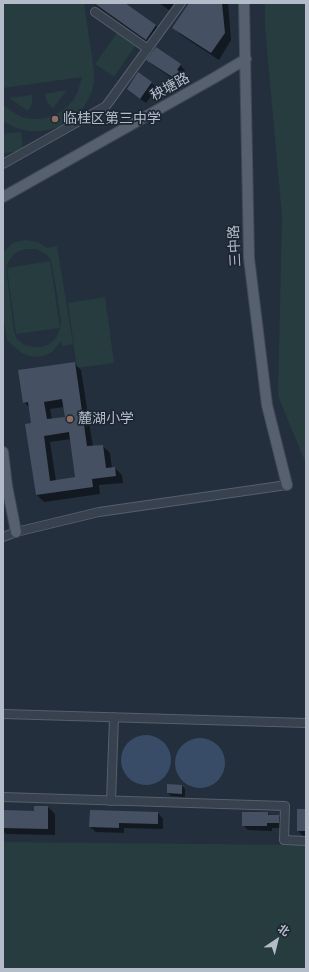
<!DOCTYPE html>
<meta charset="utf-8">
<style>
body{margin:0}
#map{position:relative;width:309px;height:972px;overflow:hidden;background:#242f3e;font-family:Quicksand,"Noto Sans SC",sans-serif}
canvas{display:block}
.frame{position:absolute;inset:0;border:4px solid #b4bcc9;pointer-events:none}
.north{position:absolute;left:257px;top:920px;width:40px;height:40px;-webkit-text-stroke:3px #1d2633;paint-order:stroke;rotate:35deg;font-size:11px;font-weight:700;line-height:16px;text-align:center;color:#b4bcc9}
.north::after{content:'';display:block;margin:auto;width:14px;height:18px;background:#b4bcc9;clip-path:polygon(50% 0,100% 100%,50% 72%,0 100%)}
</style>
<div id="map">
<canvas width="309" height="972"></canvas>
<div class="frame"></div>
<div class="north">北</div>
</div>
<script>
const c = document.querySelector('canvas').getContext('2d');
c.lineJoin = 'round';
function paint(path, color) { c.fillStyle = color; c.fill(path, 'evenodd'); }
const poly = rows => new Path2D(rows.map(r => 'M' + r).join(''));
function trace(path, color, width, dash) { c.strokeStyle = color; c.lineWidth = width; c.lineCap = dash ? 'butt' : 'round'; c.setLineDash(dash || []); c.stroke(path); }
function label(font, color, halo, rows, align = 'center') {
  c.font = font + ' Quicksand,"Noto Sans SC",sans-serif'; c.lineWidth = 3.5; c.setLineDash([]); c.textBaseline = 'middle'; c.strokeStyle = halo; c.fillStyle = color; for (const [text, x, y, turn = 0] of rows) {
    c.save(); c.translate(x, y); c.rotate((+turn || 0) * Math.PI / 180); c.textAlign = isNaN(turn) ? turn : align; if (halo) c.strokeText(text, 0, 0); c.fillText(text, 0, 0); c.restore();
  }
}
const green = poly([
 [3,3,84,3,94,71,94,82,92,91,89,98,83,108,72,119,59,127,43,131,28,131,14,127,3,121,3,105,13,112,22,117,31,119,39,119,46,118,60,112,68,106,74,99,78,91,82,77,3,88],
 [265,3,306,3,306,464,278,396,282,217,265,26],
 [117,33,135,46,114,77,95,64],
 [67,90,53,108,47,102,45,94],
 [32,95,32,103,28,111,9,98],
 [21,132,23,151,3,153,3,134],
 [25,240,38,242,47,248,57,246,73,344,62,346,61,341,52,352,44,356,37,357,29,356,22,353,12,345,7,340,3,314,3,252,13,243],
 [27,249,36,249,46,254,51,260,56,288,61,322,60,329,57,336,53,341,49,344,42,347,33,347,25,345,17,339,14,332,6,268,8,262,14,254,19,251],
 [50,261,60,328,16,334,7,268],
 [105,297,114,363,77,368,68,303],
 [3,842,306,845,306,969,3,969]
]);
const water = poly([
 '121 760a25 25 0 1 1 50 0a25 25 0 1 1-50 0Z',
 '175 763a25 25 0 1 1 50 0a25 25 0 1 1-50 0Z'
]);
const shadow = poly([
 [94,3,124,3,156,26,163,32,153,46,98,7],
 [159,3,183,3,175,14],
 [190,3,228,3,231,40,219,60,181,35,174,28],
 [148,60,180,65,185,70,182,76,183,77,179,83,153,65],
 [138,74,151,83,157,88,146,103,133,94,128,88],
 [74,363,81,370,93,447,103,446,110,453,112,468,115,468,122,475,123,483,99,485,100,494,44,502,37,495,27,425,32,424,30,408,24,402],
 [64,407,66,418,52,420,50,409],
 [71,439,76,478,56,481,50,442],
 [182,786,185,789,185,797,171,796,168,793],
 [48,807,55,814,55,835,6,834,3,831,3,811,35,812],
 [306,810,306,838,305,838,298,831],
 [158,813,163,819,163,829,124,828,124,833,96,832,90,827],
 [268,813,270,816,279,816,284,822,284,828,272,828,272,831,248,830,243,825]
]);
const building = poly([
 [94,3,125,3,156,25,146,40],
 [189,3,222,3,225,33,211,53,172,28],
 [156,47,181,64,177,70,179,71,174,78,146,60],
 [138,72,152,82,140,99,127,89],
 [75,362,87,446,103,445,106,468,115,467,116,476,92,479,93,487,36,495,25,424,31,423,28,402,23,403,18,370],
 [62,399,65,417,47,419,44,402],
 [69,432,75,477,50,481,44,436],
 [167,784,182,785,182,794,167,793],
 [34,806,48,806,48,829,3,828,3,810,34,811],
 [297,809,306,809,306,831,297,831],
 [90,810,158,812,158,824,119,823,119,828,89,827],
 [242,812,268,812,268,815,279,815,279,823,267,823,267,826,242,826]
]);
const minor = poly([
 [95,12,148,49],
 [3,164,106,106,181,3],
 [3,537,16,532,99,512,287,485],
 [3,714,306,723],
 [3,797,285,806,284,840,306,841],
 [111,801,114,717]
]);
const major = poly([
 [244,3,249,258,267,405,287,485],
 [3,197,214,78,246,59],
 [3,452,7,486,16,532]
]);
const markers = [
 [55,119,4,"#8d6e63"],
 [70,419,4,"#8d6e63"]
];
const streetNames = [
 ["秧塘路",170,87,-29],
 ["三中路",235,246,-93]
];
const poiNames = [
 ["临桂区第三中学",63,119],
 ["麓湖小学",78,419]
];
paint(green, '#263c3f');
paint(water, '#394c67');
paint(shadow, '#0007');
paint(building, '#455162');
trace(minor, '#565f6c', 10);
trace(major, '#414a57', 12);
trace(minor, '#38414e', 8);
trace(major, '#56606e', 10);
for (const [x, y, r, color] of markers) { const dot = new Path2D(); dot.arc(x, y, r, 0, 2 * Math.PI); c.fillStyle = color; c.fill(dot); trace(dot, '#1d2633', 1.5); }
label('14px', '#b4bcc9', '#1d2633', streetNames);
label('14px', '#b4bcc9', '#1d2633', poiNames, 'left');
</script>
